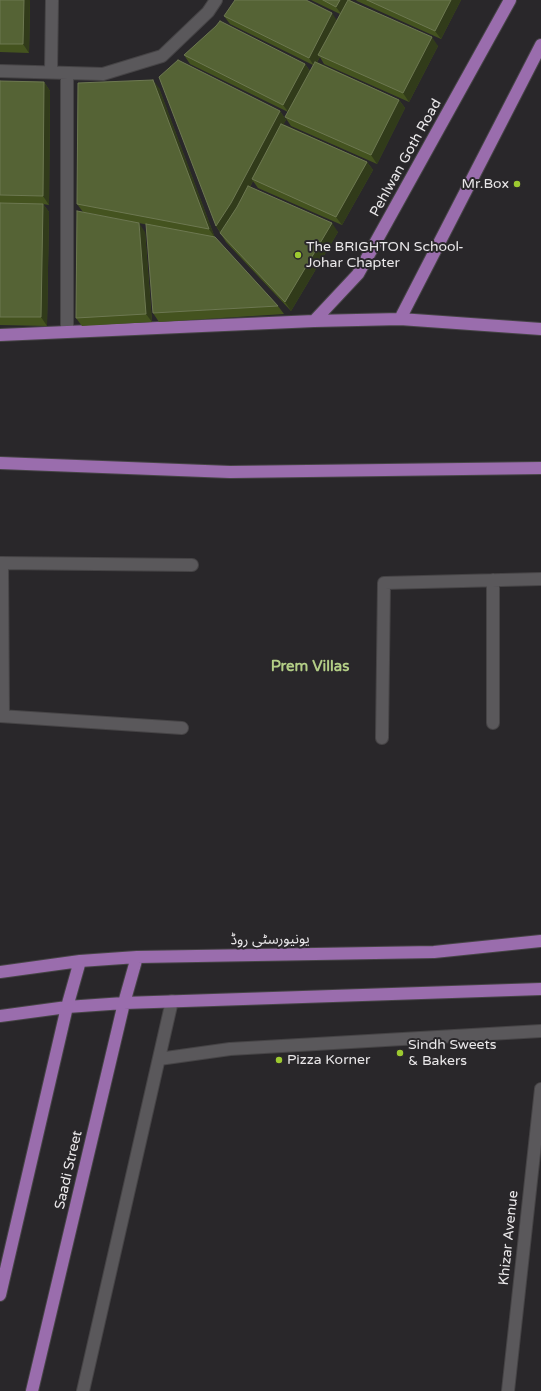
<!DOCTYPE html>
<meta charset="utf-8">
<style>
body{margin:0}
canvas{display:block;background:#29272a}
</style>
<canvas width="541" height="1391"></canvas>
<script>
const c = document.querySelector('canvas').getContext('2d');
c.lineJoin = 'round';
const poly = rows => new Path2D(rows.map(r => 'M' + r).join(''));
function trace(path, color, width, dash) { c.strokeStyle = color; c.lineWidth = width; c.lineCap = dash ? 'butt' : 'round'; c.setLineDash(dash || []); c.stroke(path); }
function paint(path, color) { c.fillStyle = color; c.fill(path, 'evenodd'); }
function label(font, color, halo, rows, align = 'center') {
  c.font = font + ' "Varela Round","Noto Sans Arabic",sans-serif'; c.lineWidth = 4; c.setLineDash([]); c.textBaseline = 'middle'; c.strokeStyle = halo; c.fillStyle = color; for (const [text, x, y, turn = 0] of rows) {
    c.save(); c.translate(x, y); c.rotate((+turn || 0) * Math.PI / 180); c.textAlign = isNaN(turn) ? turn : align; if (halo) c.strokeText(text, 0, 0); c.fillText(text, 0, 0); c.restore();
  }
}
const minor = poly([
 [0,71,103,74,162,56,208,12,216,0],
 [51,72,52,0],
 [67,331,67,73],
 [0,563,192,565],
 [2,563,3,716],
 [0,716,182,728],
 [493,723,493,580],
 [382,738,384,583,541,579],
 [159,1059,230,1049,541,1031],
 [83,1391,172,1001],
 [508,1391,541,1089]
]);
const major = poly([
 [400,319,541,45],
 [314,321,358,274,510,0],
 [0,335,314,321,400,319,541,329],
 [0,463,230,472,541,468],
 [0,972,80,961,137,957,434,952,541,941],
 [0,1016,67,1007,124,1003,541,989],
 [0,1295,67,1007,80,961],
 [32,1391,124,1003,137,957]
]);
const wall = poly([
 [0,0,30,0,29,53,0,52],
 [311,0,350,0,438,46,409,102,324,64,320,57,317,62,399,100,405,108,377,164,291,126,285,117,288,112,190,64,184,55,305,64,310,71,313,65,230,24,224,16,337,20,340,14],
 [356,0,461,0,441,39,357,1],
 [0,81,44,82,50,91,49,205,43,204,49,212,47,326,0,325],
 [159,88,215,238,83,212,77,204],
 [280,111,286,120,283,124,367,162,373,170,342,225,258,188,253,181,250,187,338,232,291,311,226,242,216,226],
 [145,232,152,322,82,326,76,318],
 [278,306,284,314,159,322,153,313]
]);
const shadedWall = poly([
 [24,0,30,0,29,53,23,44],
 [340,0,350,0,342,15,336,7],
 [451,0,461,0,441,39,435,31],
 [332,13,338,22,318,55,320,57,314,66,309,58],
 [432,37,438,46,409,102,403,93],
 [305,64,311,73,289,113,283,105],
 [153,80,159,88,215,238,209,229],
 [44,82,50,91,49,205,43,196],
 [399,100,405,108,377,164,371,155],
 [280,111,286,120,254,180,252,179,253,181,237,211,222,234,216,226],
 [367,162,373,170,342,225,336,217],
 [43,204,49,212,47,326,41,317],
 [139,223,145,232,152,322,146,314],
 [332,223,338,232,291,311,285,302]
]);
const building = poly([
 [0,0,24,0,23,44,0,44,0,0],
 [235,0,306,0,332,13,309,58,224,16,235,0],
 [323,0,340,0,336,7,323,0],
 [348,0,432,37,403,93,318,55,348,0],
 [367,0,451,0,435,31,367,0],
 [220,21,305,64,283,105,184,55,216,26,220,21],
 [178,60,280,111,231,203,216,226,159,77,178,60],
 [315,62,399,100,371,155,285,117,315,62],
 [153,80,209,229,77,204,78,83,153,80],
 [0,81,44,82,43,196,0,195,0,81],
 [281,124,367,162,336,217,252,179,281,124],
 [248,186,332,223,285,302,220,233,237,207,248,186],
 [0,203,43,204,41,317,0,317,0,203],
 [77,211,139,223,146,314,76,318,77,211],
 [146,224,215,237,278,306,153,313,146,224]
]);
const markers = [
 [517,184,4,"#9dca30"],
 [298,255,4,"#9dca30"],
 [400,1053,4,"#9dca30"],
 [279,1060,4,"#9dca30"]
];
const streetNames = [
 ["Pehlwan Goth Road",406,158,-61],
 ["یونیورسٹی روڈ",270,940,-1],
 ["Saadi Street",69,1170,-77],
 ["Khizar Avenue",509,1238,-84]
];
const poiNames = [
 ["Mr.Box",509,184,"right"],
 ["The BRIGHTON School-",306,247],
 ["Johar Chapter",306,263],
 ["Sindh Sweets",408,1045],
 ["& Bakers",408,1061],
 ["Pizza Korner",287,1060]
];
const neighbourhoodNames = [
 ["Prem Villas",310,667]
];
trace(minor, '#464446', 14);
trace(major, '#464446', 14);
trace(minor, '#5a585b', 12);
trace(major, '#9a6dad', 12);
paint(wall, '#44531f');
paint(shadedWall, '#313b1a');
paint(building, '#556335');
trace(building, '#6d7851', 1);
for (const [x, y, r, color] of markers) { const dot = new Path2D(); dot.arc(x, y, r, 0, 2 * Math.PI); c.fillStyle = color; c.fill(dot); trace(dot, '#29272a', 1.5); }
label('14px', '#eae8ea', '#29272a', streetNames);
label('14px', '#eae8ea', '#29272a', poiNames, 'left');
label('bold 15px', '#b3ce86', '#29272a', neighbourhoodNames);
</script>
